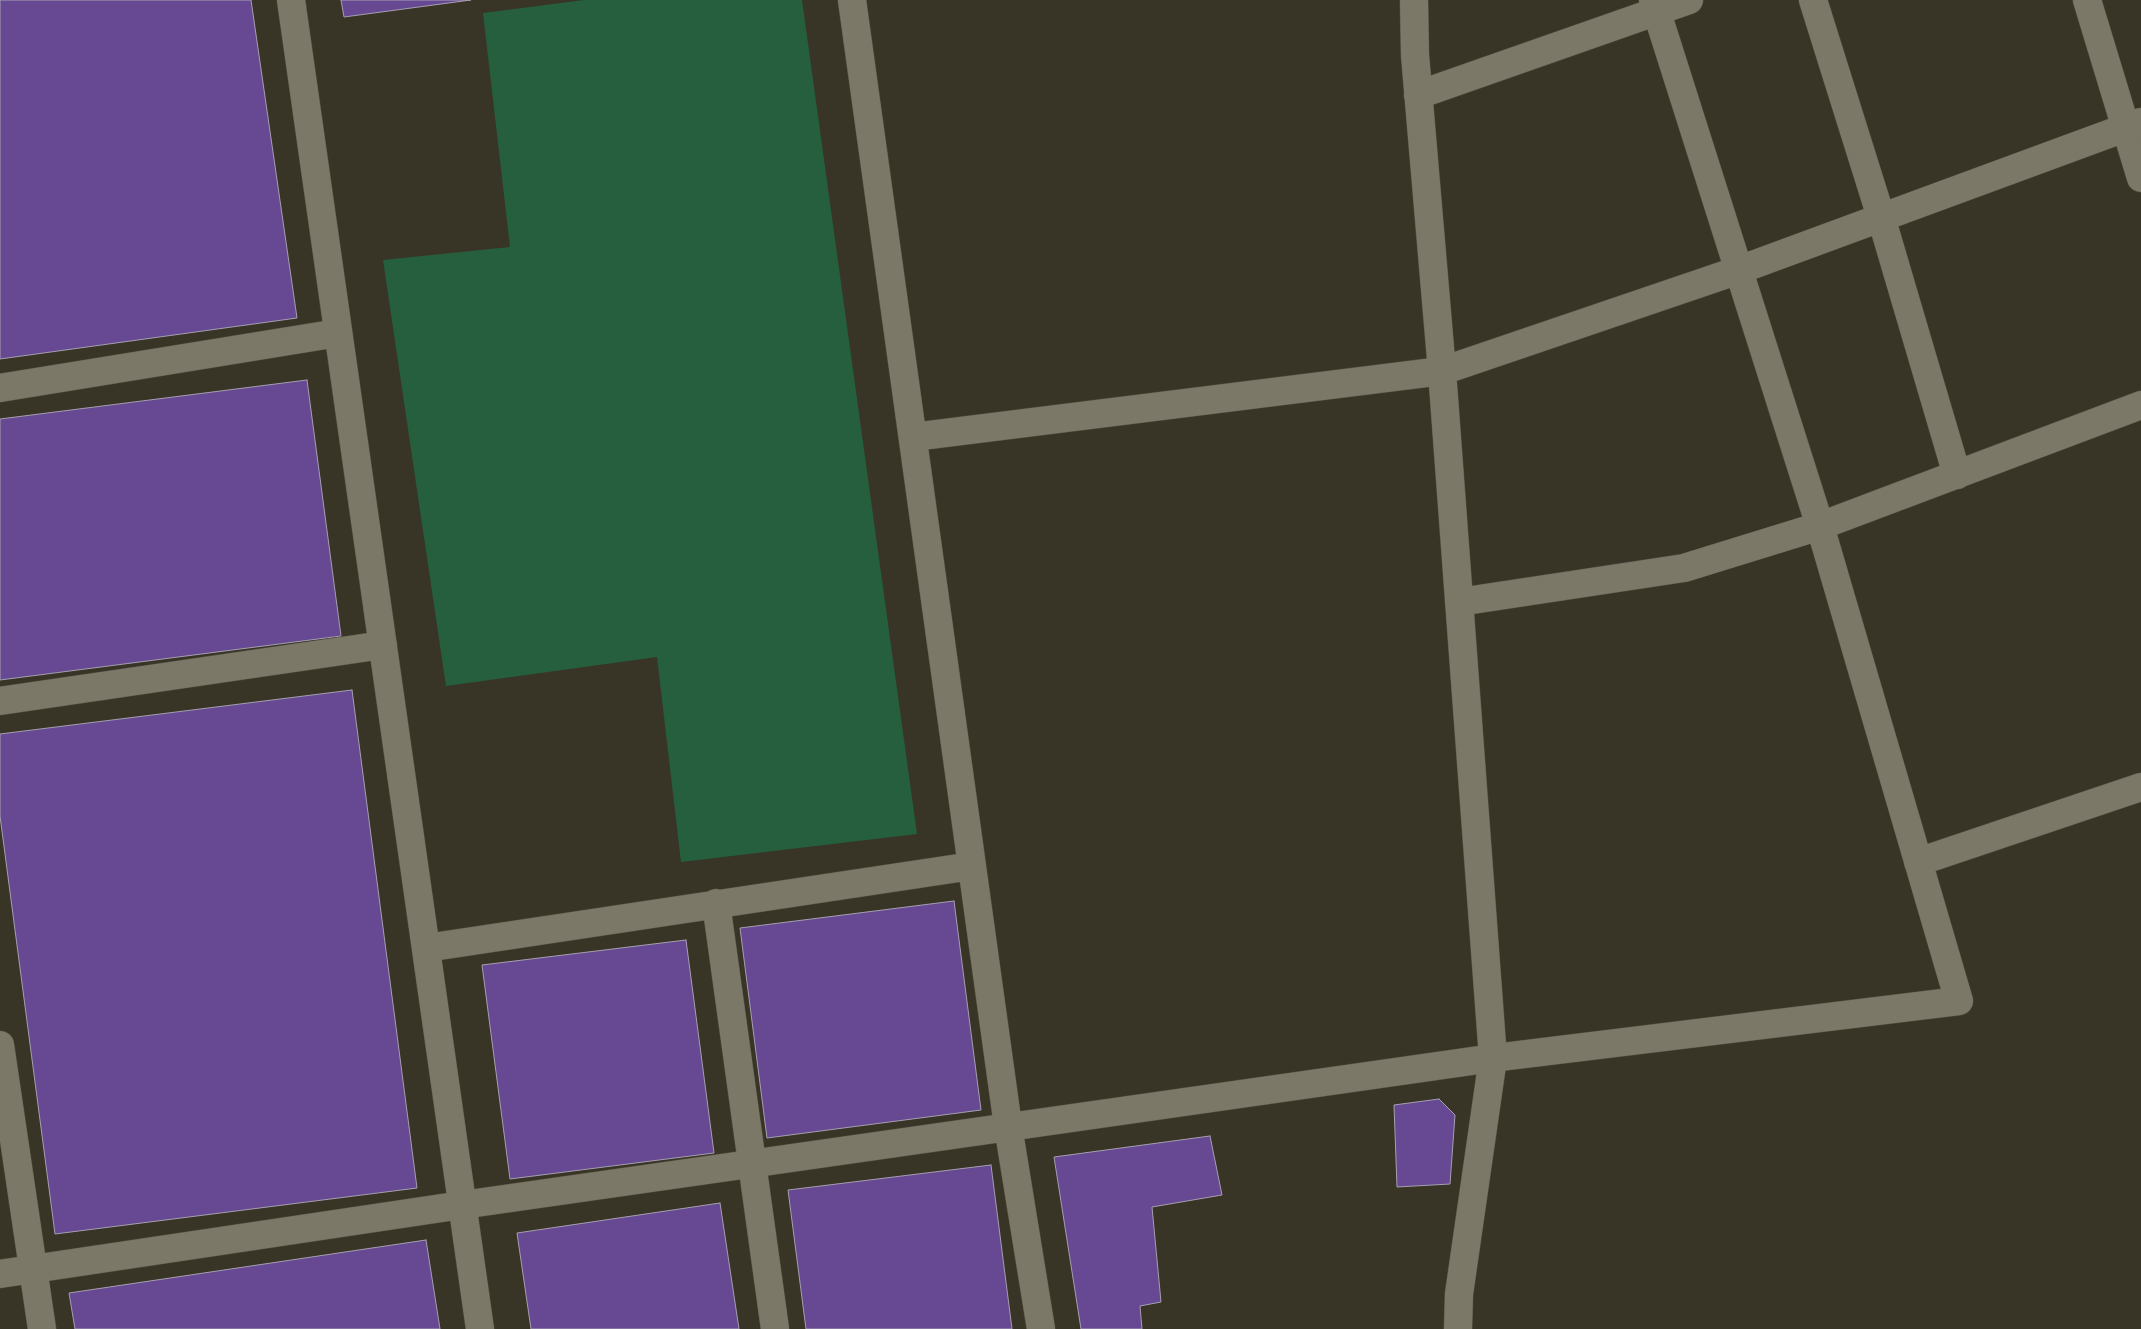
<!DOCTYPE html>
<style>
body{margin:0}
canvas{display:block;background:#383426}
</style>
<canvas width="2141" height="1329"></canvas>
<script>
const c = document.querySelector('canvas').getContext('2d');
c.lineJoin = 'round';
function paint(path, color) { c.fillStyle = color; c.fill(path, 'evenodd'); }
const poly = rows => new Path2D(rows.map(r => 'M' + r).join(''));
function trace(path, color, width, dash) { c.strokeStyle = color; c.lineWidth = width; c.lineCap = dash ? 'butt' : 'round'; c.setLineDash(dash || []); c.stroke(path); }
const green = poly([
 [584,0,802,0,917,834,681,862,657,657,446,686,383,260,510,247,483,13]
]);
const building = poly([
 [0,0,251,0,297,318,0,359,0,0],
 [341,0,471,0,344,17,341,0],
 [307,380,341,636,0,680,0,419,307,380],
 [352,690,417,1188,55,1234,0,816,0,734,352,690],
 [954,901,981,1110,767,1138,740,928,954,901],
 [686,940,714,1153,510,1179,482,965,686,940],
 [1439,1099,1455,1115,1450,1184,1397,1187,1394,1105,1439,1099],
 [1210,1136,1222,1195,1152,1207,1161,1302,1140,1306,1142,1329,1081,1329,1054,1157,1210,1136],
 [991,1165,1012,1329,806,1329,788,1190,991,1165],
 [720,1203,739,1329,531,1329,517,1233,720,1203],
 [426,1240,440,1329,75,1329,69,1293,426,1240]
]);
const street = poly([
 [291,0,480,1329],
 [852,0,1008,1126,1041,1329],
 [1414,0,1415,55,1442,371,1493,1058,1459,1294,1458,1329],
 [1813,0,1881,217,1957,475],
 [2087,0,2141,178],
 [1418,95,1689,0],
 [0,388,338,333],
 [913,437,1442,371,1739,270,2141,122],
 [1459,602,1684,568,1820,526,2141,405],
 [0,701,383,645],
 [1918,862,2141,787],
 [716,903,775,1329],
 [426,948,972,866],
 [0,1045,42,1329],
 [0,1274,462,1205,1493,1058,1959,1001,1820,526,1653,0]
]);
paint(green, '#255f3d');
paint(building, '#674892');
trace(building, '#a59fb0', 1);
trace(street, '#555246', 29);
trace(street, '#7c7868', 28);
</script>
